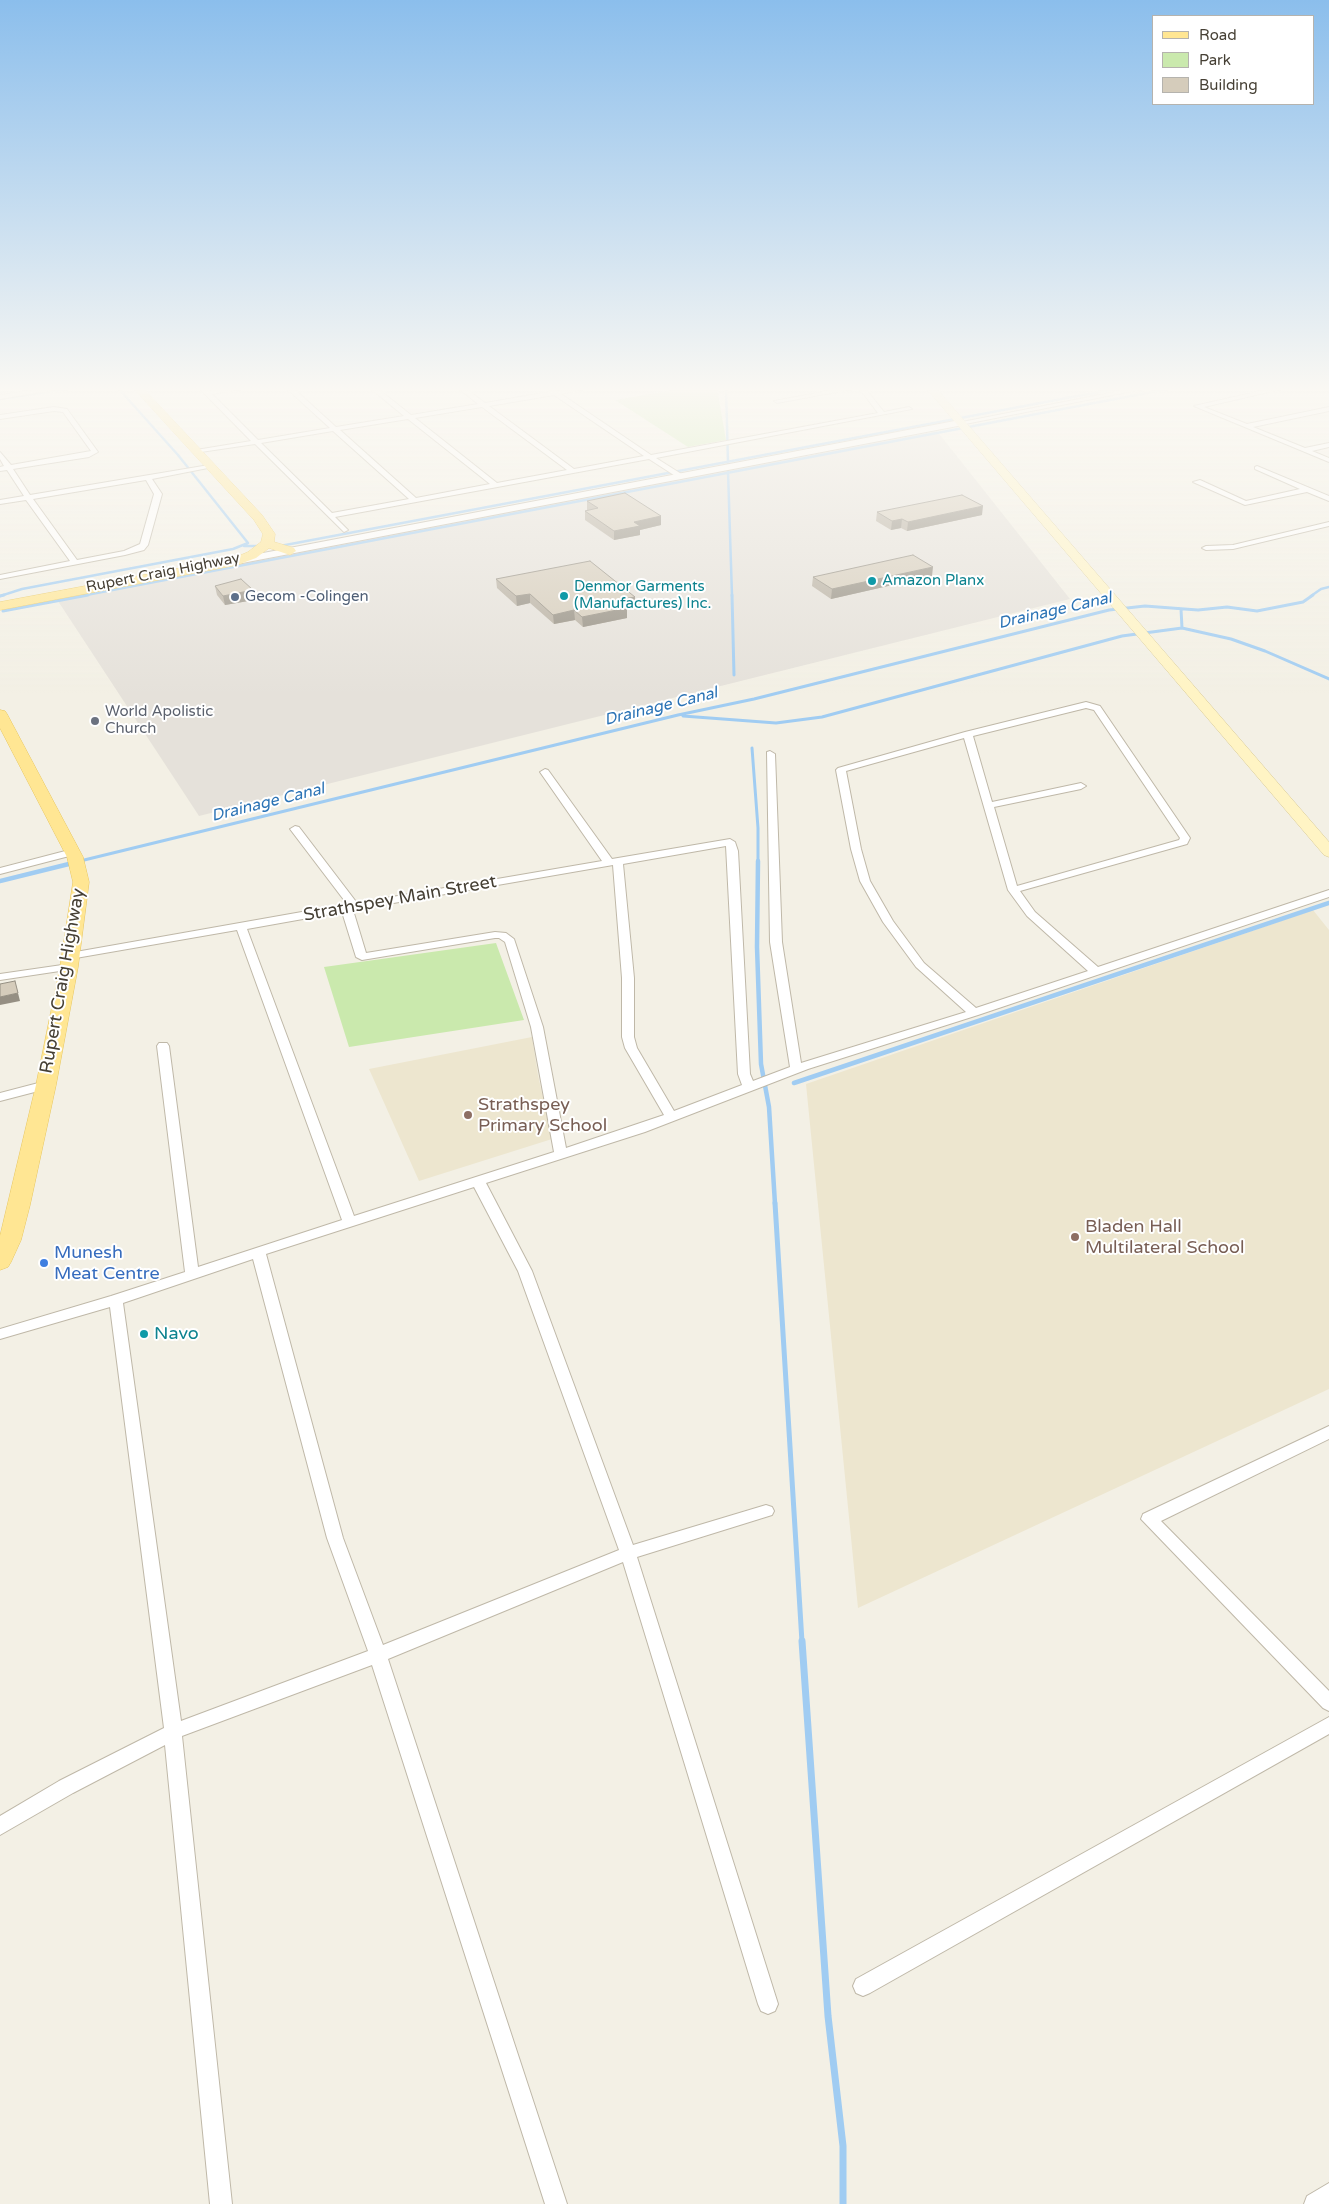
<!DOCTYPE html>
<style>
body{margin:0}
#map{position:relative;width:1329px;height:2204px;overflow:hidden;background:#f3f0e5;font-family:"Varela Round",sans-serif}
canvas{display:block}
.legend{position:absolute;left:1152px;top:15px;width:162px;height:90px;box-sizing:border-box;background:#fff;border:1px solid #b5b3ae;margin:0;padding:6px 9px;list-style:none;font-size:15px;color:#464035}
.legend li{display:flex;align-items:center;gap:10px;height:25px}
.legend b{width:25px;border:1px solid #b5b3ae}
</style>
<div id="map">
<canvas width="1329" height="2204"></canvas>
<ul class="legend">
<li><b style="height:6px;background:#ffe693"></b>Road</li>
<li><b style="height:14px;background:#cae9ad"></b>Park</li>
<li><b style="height:14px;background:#d5ccbb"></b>Building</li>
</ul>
</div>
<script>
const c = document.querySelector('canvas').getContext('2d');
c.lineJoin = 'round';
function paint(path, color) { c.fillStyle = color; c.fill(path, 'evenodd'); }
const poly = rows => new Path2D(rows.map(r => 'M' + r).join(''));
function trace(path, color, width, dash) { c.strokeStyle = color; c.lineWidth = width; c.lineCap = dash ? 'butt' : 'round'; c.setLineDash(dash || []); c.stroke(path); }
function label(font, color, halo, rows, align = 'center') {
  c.font = font + ' "Varela Round",sans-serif'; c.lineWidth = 4; c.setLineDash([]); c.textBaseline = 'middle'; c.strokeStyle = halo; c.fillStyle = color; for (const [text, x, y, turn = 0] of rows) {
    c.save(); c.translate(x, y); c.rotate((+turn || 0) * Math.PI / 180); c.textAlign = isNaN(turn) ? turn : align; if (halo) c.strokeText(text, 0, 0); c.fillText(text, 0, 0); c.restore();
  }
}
const industrial = poly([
 [937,431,1070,599,199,816,56,598]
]);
const education = poly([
 [1313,910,1329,930,1329,1389,858,1608,806,1084],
 [532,1037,538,1075,552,1139,419,1181,369,1069]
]);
const green = poly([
 [685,388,717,388,726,440,688,447,615,400],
 [496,943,524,1020,349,1047,324,967]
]);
const streamFar4 = poly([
 [726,388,728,463],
 [0,399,74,388],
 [728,471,732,596],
 [244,546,260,546],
 [280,546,1120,388],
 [0,596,22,589,233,549,248,543,178,455,118,388],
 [81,596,1173,388],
 [1311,596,1321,589,1329,587]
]);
const streamFar3 = poly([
 [732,595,734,675],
 [0,596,4,595],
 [1181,609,1182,628,1231,639,1265,651,1329,679],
 [3,611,88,595],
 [683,716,776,723,822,717,1122,636,1182,628],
 [752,748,758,828,758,862],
 [76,862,678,715,754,699,1109,610,1145,606,1198,610,1227,607,1257,611,1303,602,1313,595]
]);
const streamFar2 = poly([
 [758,861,757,947,761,1064,769,1107,775,1204],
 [0,881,81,861],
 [794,1083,1329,903]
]);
const streamFar1 = poly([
 [775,1203,802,1642]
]);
const stream = poly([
 [802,1641,828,2016,843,2146,843,2204]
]);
const minor = poly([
 [49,388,64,388,0,399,0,395,49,388],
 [199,388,205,388,209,391,248,388,212,394,258,440,330,428,286,388,293,388,336,427,404,416,370,388,377,388,411,415,478,404,458,388,465,388,485,403,549,392,552,389,556,391,588,388,561,394,651,455,878,413,859,388,865,388,884,412,909,407,912,409,656,458,683,475,684,477,680,479,649,459,335,517,348,530,344,532,255,444,194,453,194,451,196,450,251,441,199,388],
 [554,395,644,456,574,469,489,406,554,395],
 [482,407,567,470,497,483,415,418,482,407],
 [408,419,490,484,416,498,340,430,408,419],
 [333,431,409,499,332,513,261,443,333,431],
 [844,388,858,388,777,403,774,401,844,388],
 [1135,388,1148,388,960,425,957,423,1135,388],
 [1274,388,1286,388,1204,407,1247,424,1329,407,1329,411,1253,427,1305,448,1329,443,1329,447,1312,451,1329,458,1329,462,1194,406,1274,388],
 [54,407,67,409,98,452,89,457,13,469,30,495,209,465,213,467,152,479,162,494,148,545,144,550,125,555,0,579,0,575,70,561,26,500,0,504,0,500,24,496,7,470,0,471,0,467,4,466,0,459,0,452,11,465,91,451,63,412,54,411,0,419,0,415,54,407],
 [146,480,154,494,140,544,124,551,77,560,33,499,146,480],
 [1257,466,1329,496,1329,501,1307,492,1245,505,1193,482,1200,480,1246,501,1300,489,1255,469,1255,467,1257,466],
 [1329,522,1329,526,1233,549,1206,550,1202,548,1206,546,1233,545,1329,522],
 [1086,702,1100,706,1190,838,1187,844,1020,891,1035,912,1098,967,1329,890,1329,897,978,1015,808,1069,645,1132,486,1183,532,1271,633,1545,766,1505,772,1507,774,1511,772,1515,637,1557,778,2004,775,2011,768,2014,761,2011,758,2004,623,1562,388,1659,567,2204,545,2204,372,1665,182,1736,232,2204,210,2204,165,1745,73,1793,0,1835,0,1816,59,1781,164,1728,110,1307,0,1339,0,1329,111,1296,185,1272,157,1046,159,1043,167,1043,169,1046,198,1267,342,1220,237,930,70,959,64,956,70,953,347,904,290,829,295,826,299,827,357,903,602,861,540,772,545,769,548,770,612,859,730,839,735,842,738,851,750,1074,753,1081,790,1067,770,942,767,752,770,751,775,754,782,942,801,1063,966,1012,916,967,883,922,860,881,851,849,836,770,838,768,965,732,1086,702],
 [1086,708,1094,710,1180,838,1179,840,1017,886,994,807,1081,789,1086,786,1081,783,992,802,973,736,1086,708],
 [964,738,1008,890,1027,916,1088,971,976,1008,924,963,893,921,870,881,861,849,846,771,964,738],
 [726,846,738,1074,742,1085,674,1111,637,1048,634,1037,634,978,623,864,726,846],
 [613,865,622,978,622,1037,625,1048,664,1115,566,1148,543,1027,514,939,506,933,495,932,366,953,353,910,613,865],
 [342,912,356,957,362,960,495,938,499,938,505,942,531,1027,554,1152,354,1216,247,929,342,912],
 [474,1187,518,1271,619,1550,383,1645,343,1538,266,1254,474,1187],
 [253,1259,327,1538,368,1651,181,1721,123,1303,253,1259],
 [73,849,78,852,77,854,0,874,0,868,73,849],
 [69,964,73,965,75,967,73,969,0,980,0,974,69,964],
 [46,1081,50,1082,52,1085,50,1088,0,1101,0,1093,46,1081],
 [1329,1426,1329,1439,1161,1521,1329,1691,1329,1711,1323,1708,1141,1519,1143,1514,1329,1426],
 [1329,1717,1329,1734,870,1993,863,1996,856,1993,853,1986,856,1979,1329,1717],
 [1329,2183,1329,2204,1304,2204,1307,2196,1329,2183]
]);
const tertiary = poly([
 [960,420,964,423,963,425,237,564,232,561,237,558,960,420]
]);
const secondary = poly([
 [926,388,936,388,1329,842,1329,857,1324,855,926,388]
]);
const primary = poly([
 [133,388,143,388,262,515,275,534,274,542,294,548,296,551,290,555,269,548,256,558,237,565,0,610,0,602,234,558,248,552,261,542,263,534,254,520,133,388],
 [0,710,5,711,7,714,83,857,89,882,78,967,56,1085,30,1205,21,1240,11,1262,8,1267,0,1270,0,1236,36,1085,60,967,73,882,67,857,0,728,0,710]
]);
const wall = poly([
 [587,501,661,516,661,525,640,530,640,535,614,540,585,520,585,511,588,510,587,510],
 [877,512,982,515,907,531,901,528,891,530,876,521],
 [932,576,831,599,812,586,813,577],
 [496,579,635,597,635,606,626,608,627,618,583,627,575,620,554,624,530,603,517,606,497,588],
 [215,586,253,590,254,600,225,605,217,595]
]);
const shadedWall = poly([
 [983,506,982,515,907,531,908,522],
 [661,516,661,525,640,530,640,535,614,540,614,531,634,522],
 [902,519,901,528,891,530,892,521],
 [933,567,932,576,831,599,832,589],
 [253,590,254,600,225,605,223,596],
 [530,594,530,603,517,606,516,596],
 [635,597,635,606,617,610,617,600],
 [627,608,627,618,583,627,582,617],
 [574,610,575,620,554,624,553,615],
 [18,993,20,1001,0,1005,0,997]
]);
const building = poly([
 [625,493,661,516,634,522,640,526,614,531,585,511,598,508,587,501,625,493],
 [962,495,983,506,908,522,902,519,892,521,877,512,962,495],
 [913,555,933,567,832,589,813,577,913,555],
 [590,561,635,597,617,600,627,608,582,617,574,610,553,615,530,594,516,596,496,579,590,561],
 [241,579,253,590,223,596,215,586,241,579],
 [15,981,18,993,0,997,0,984,15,981]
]);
const markers = [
 [872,581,5,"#0f9aa8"],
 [564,596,5,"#0f9aa8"],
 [235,597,5,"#5c6f8a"],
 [95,721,5,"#6b7280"],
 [468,1115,5,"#8d6e63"],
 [1075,1237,5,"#8d6e63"],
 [44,1263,5,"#3f7fe0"],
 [144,1334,5,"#0f9aa8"]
];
const farStreetnames = [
 ["Rupert Craig Highway",163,573,-11]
];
const farCulturenames = [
 ["Amazon Planx",882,581],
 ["Denmor Garments",574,587],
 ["(Manufactures) Inc.",574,604]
];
const farServicenames = [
 ["Gecom -Colingen",245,597]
];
const farWorshipnames = [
 ["World Apolistic",105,712],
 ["Church",105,729]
];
const farWaternames = [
 ["Drainage Canal",1055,611,-13],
 ["Drainage Canal",661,707,-14],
 ["Drainage Canal",268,803,-14]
];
const streetNames = [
 ["Strathspey Main Street",400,899,-10],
 ["Rupert Craig Highway",63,981,-80]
];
const educationNames = [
 ["Strathspey",478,1105],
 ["Primary School",478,1126],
 ["Bladen Hall",1085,1227],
 ["Multilateral School",1085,1248]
];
const shopNames = [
 ["Munesh",54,1253],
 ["Meat Centre",54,1274]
];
const cultureNames = [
 ["Navo",154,1334]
];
paint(industrial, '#e5e1da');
paint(education, '#ede6cf');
paint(green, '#cae9ad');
trace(streamFar4, '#a0ccf2', 2.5);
trace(streamFar3, '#a0ccf2', 3);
trace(streamFar2, '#a0ccf2', 4.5);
trace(streamFar1, '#a0ccf2', 5);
trace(stream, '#a0ccf2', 7);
trace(minor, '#bfb8a8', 2);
trace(tertiary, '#bfb8a8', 2);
trace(secondary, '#d5c794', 1);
trace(primary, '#e7c660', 1);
paint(minor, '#fff');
paint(tertiary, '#fff');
paint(secondary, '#fff4c4');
paint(primary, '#ffe693');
paint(wall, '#b7afa1');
paint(shadedWall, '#958f83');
paint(building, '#d5ccbb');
trace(building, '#958f83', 1);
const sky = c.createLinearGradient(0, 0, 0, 696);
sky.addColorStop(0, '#8bbeec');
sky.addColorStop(0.56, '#faf8f3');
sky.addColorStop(1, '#faf8f300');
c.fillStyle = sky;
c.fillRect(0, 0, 1329, 696);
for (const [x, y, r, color] of markers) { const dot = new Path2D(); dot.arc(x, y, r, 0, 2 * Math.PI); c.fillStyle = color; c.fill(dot); trace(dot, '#fff', 2); }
label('15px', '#464035', '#fff', farStreetnames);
label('15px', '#0d838f', '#fff', farCulturenames, 'left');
label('15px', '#4e5e75', '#fff', farServicenames, 'left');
label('15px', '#5b616d', '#fff', farWorshipnames, 'left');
label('italic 16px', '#2b73b5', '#fff', farWaternames);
label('18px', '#464035', '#fff', streetNames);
label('18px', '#785e54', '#fff', educationNames, 'left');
label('18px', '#366cbe', '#fff', shopNames, 'left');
label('18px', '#0d838f', '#fff', cultureNames, 'left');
</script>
